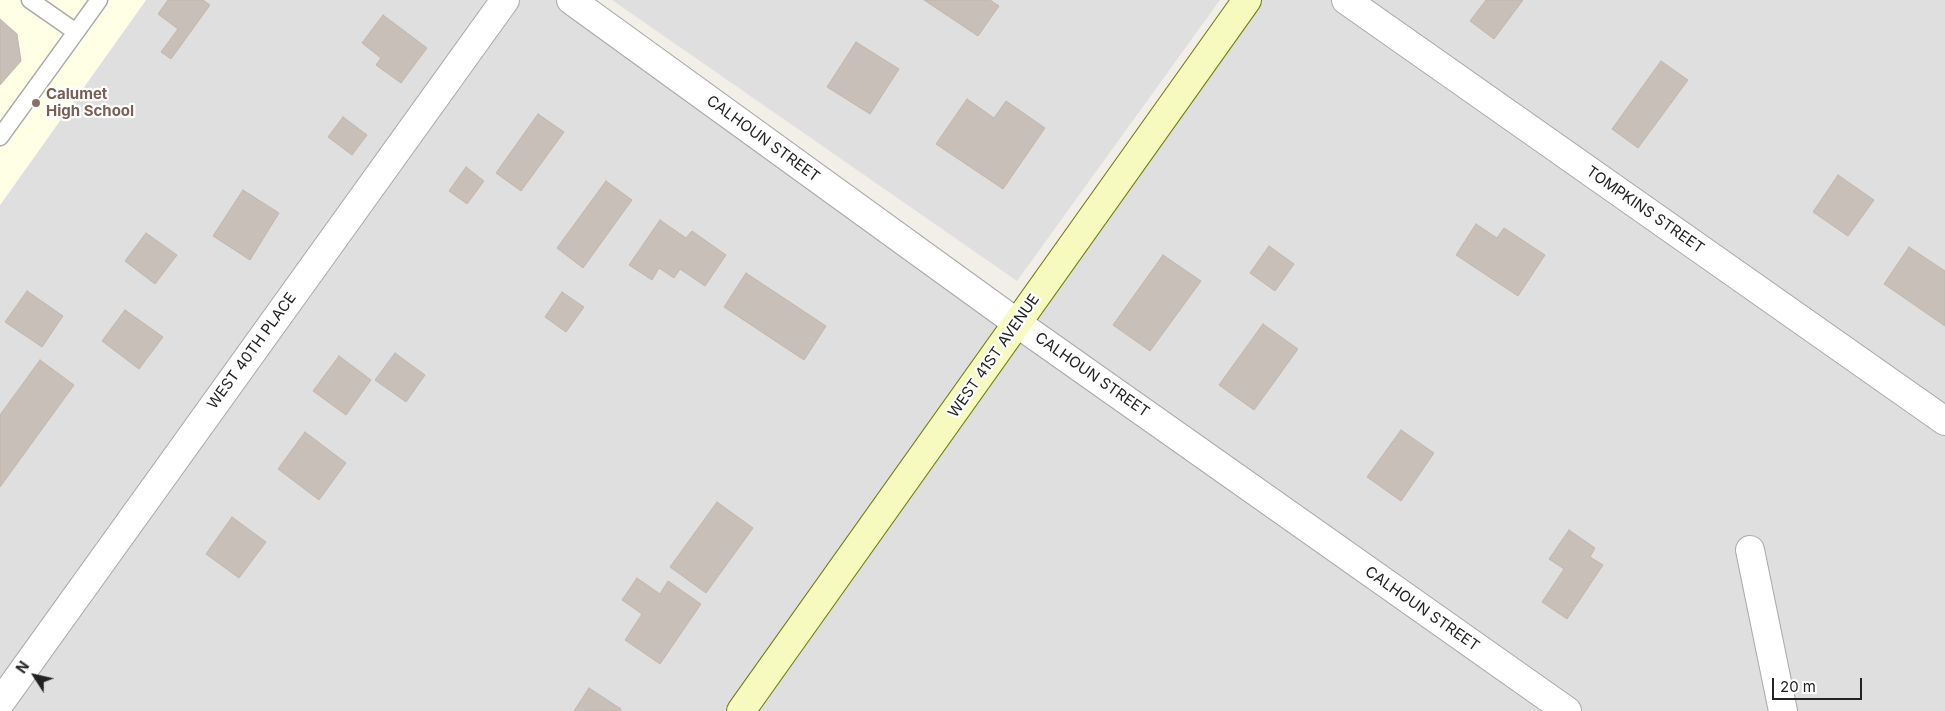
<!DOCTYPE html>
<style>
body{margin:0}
#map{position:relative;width:1945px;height:711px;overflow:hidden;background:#f2efe9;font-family:Inter,sans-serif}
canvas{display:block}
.north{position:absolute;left:10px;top:651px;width:50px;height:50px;-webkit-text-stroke:4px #fff;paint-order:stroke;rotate:305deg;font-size:14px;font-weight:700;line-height:20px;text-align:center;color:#222}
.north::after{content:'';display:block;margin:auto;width:18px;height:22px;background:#222;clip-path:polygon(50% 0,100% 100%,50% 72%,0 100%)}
.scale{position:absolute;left:1772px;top:678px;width:90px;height:22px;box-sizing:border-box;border:2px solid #222;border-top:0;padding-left:6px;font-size:15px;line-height:18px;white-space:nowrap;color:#222;-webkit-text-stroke:4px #fff;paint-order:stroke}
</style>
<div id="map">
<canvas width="1945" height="711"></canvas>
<div class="north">N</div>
<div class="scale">20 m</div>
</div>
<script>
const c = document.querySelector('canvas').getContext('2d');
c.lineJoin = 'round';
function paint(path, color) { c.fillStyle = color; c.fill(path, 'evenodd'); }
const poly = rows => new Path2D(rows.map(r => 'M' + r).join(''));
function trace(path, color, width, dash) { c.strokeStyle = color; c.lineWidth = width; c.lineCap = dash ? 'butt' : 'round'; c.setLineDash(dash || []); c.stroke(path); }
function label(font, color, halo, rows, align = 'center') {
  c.font = font + ' Inter,sans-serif'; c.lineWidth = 4.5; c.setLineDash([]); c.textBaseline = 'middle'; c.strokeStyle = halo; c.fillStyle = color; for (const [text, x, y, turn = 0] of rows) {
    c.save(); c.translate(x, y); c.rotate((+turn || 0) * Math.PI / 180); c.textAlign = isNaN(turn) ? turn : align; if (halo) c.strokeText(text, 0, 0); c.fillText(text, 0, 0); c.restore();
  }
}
const residential = poly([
 [146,0,562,0,1017,323,1247,0,1945,0,1945,711,0,711,0,205],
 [612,0,1220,0,1017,281]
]);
const education = poly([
 [0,0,146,0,0,205]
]);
const building = poly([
 [168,0,203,0,210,5,171,59,161,52,178,29,158,14,168,0],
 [924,0,990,0,999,6,978,36,924,0],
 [1486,0,1523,0,1494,39,1470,21,1486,0],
 [383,15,427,48,401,83,376,65,381,58,362,43,383,15],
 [0,19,17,34,21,61,0,85,0,19],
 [856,42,899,69,870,114,827,87,856,42],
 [1661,61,1688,80,1638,148,1612,129,1661,61],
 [967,99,994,118,1006,101,1045,128,1003,189,936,144,967,99],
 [538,114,564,132,521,191,496,173,538,114],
 [343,117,367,135,352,155,328,137,343,117],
 [466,167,484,181,467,204,449,191,466,167],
 [1838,175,1874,200,1848,236,1813,212,1838,175],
 [606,181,632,200,583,268,557,248,606,181],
 [243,190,279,213,250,260,213,236,243,190],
 [660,220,686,238,692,231,726,255,705,286,680,269,674,278,659,268,652,280,629,265,660,220],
 [1476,224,1497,238,1504,228,1545,255,1518,296,1456,255,1476,224],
 [146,233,177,255,155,284,125,261,146,233],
 [1269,246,1294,264,1275,291,1250,273,1269,246],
 [1909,247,1945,271,1945,326,1884,284,1909,247],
 [1163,255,1201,281,1150,351,1113,325,1163,255],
 [746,273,826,326,804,360,724,307,746,273],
 [27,291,63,316,42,347,5,322,27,291],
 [562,292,584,307,566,332,545,317,562,292],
 [125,310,163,337,139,369,102,341,125,310],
 [1263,324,1298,349,1254,410,1219,385,1263,324],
 [395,353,425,375,406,402,375,380,395,353],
 [339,356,371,380,346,415,313,391,339,356],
 [40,360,74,385,0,487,0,415,40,360],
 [1401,430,1434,453,1401,501,1367,477,1401,430],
 [305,432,346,463,319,500,278,469,305,432],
 [717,502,753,528,706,593,670,567,717,502],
 [232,517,266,542,239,578,206,554,232,517],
 [1569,530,1595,548,1590,557,1603,565,1567,619,1542,602,1564,569,1549,559,1569,530],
 [637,578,660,594,668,581,701,604,660,664,625,640,642,614,622,600,637,578],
 [589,688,621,709,620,711,574,711,589,688]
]);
const lane = poly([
 [30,0,76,32,99,0],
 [0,137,76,32]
]);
const street = poly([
 [571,0,1017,323,1567,711],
 [1346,0,1945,421],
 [1750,550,1783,711],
 [0,703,505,0]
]);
const secondary = poly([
 [741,711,1247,0]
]);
const markers = [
 [36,103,5,"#8d6e63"]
];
const educationNames = [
 ["Calumet",46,94],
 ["High School",46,111]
];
const streetNames = [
 ["CALHOUN STREET",763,139,36],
 ["TOMPKINS STREET",1645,210,35],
 ["WEST 40TH PLACE",252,351,-54],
 ["WEST 41ST AVENUE",994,356,-55],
 ["CALHOUN STREET",1092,375,35],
 ["CALHOUN STREET",1422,609,35]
];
paint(residential, '#e0dfdf');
paint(education, '#ffffe5');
paint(building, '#c7bfb8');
trace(building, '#c4b6ab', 1);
trace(lane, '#a9a9a9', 19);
trace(street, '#a9a9a9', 30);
trace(secondary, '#707d05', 30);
trace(lane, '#fff', 16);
trace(street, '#fff', 28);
trace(secondary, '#f7fabf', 28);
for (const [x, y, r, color] of markers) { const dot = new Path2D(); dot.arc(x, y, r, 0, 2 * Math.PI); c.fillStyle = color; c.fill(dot); trace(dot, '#fff', 2); }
label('bold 15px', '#785e54', '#fff', educationNames, 'left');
label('15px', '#222', '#fff', streetNames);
</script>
